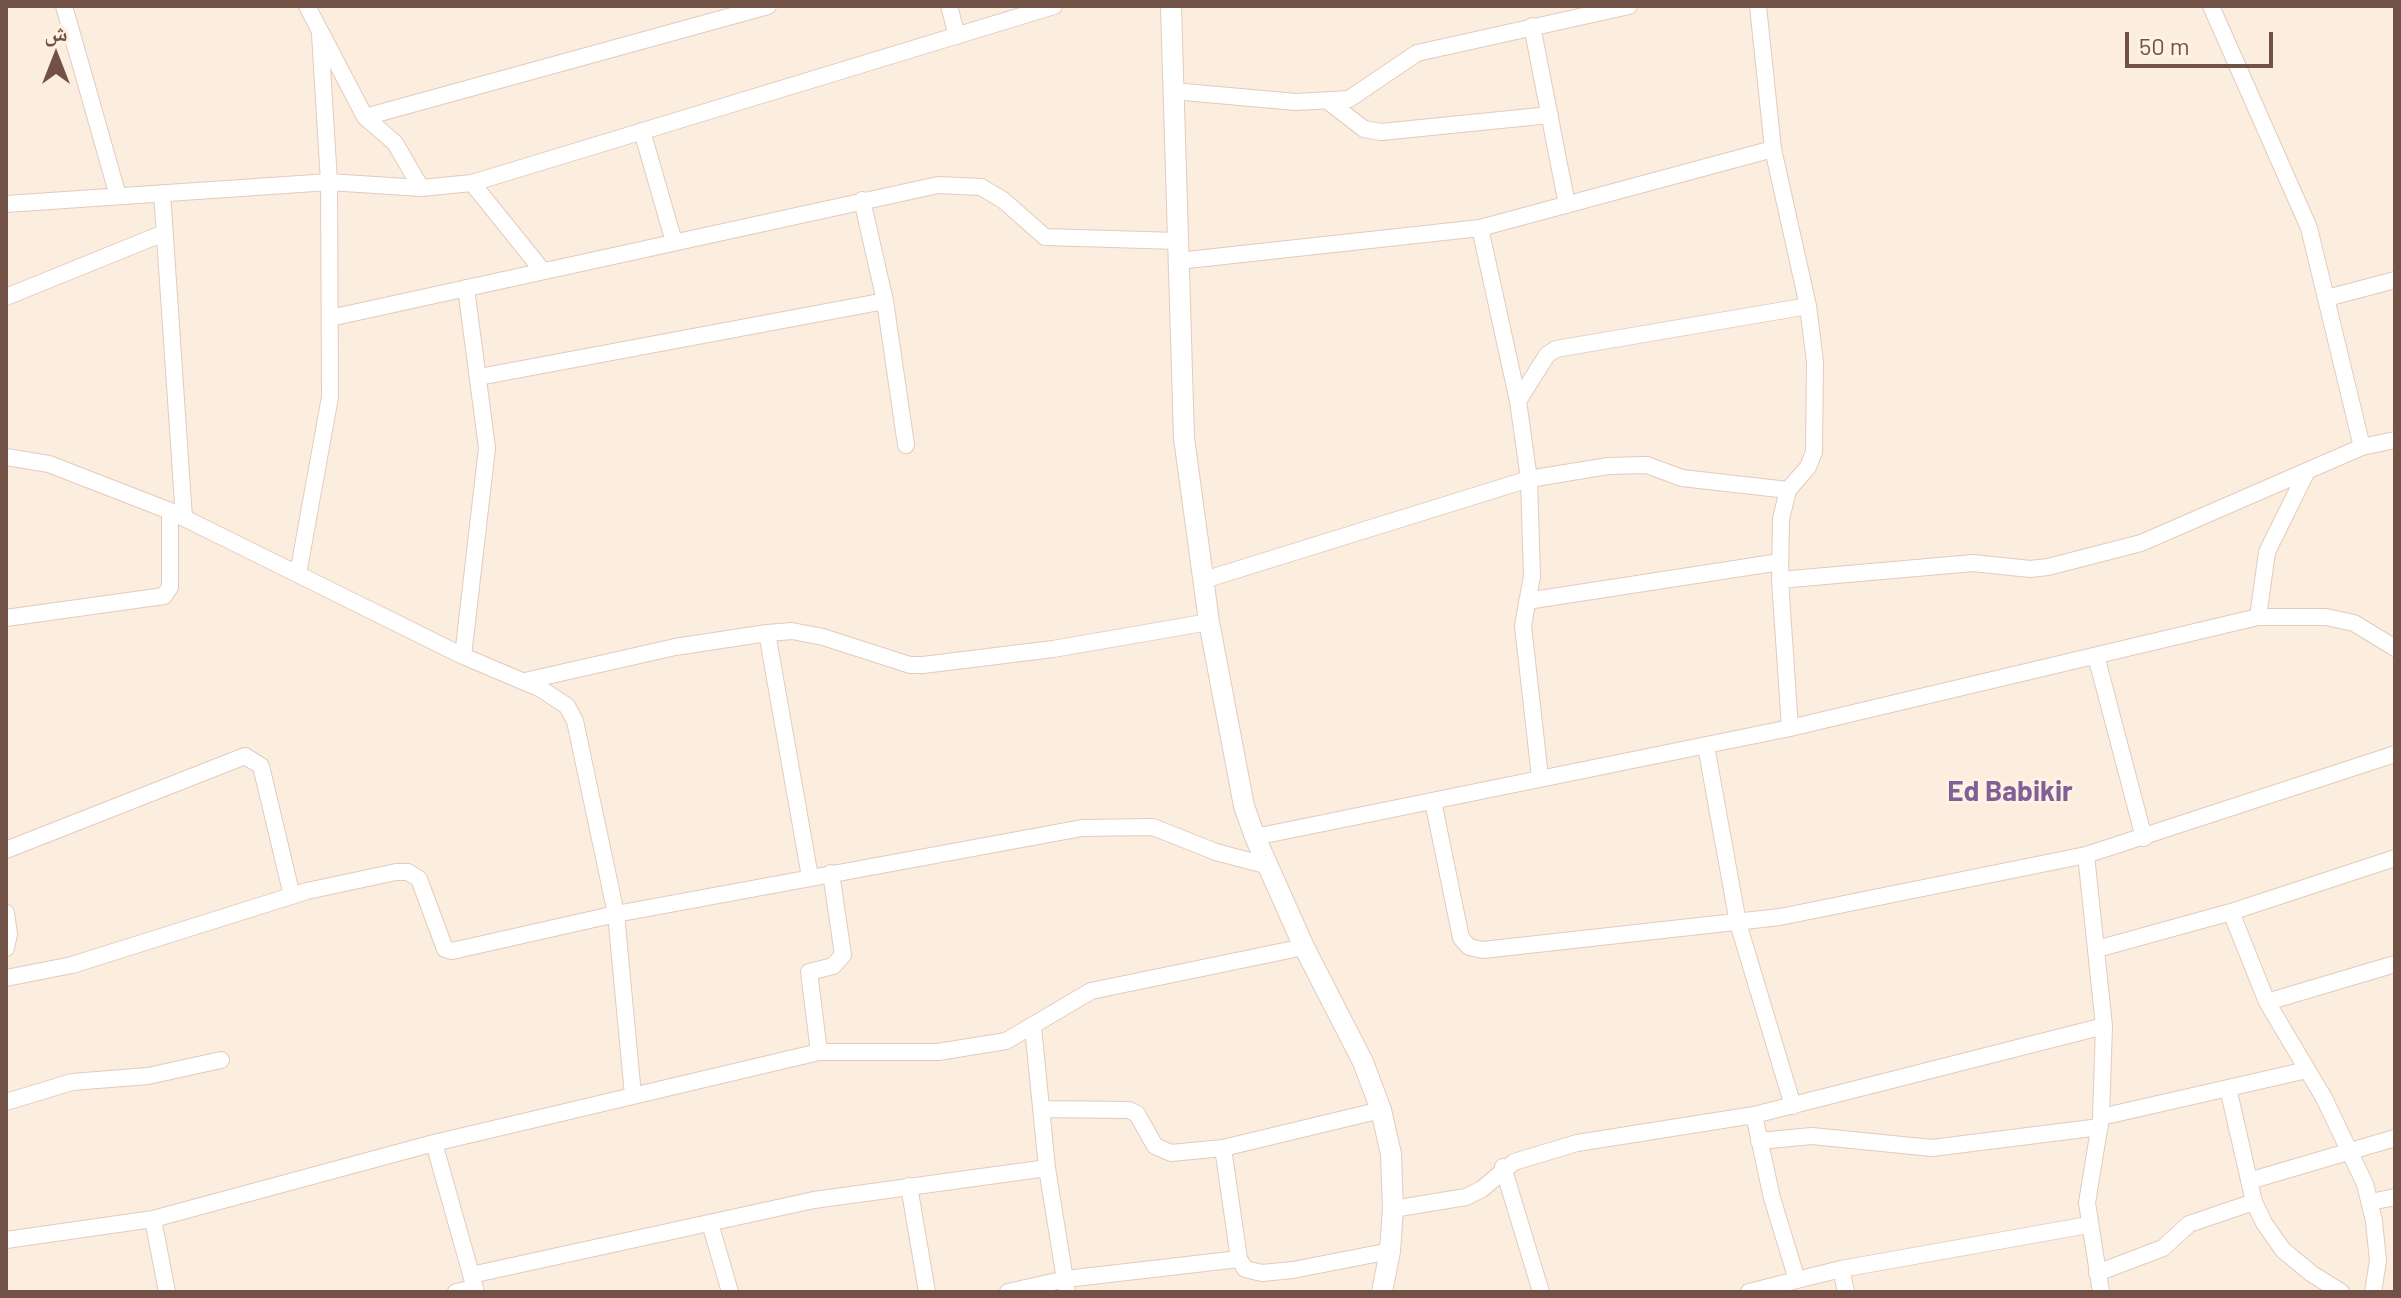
<!DOCTYPE html>
<meta charset="utf-8">
<style>
body{margin:0}
#map{position:relative;width:2401px;height:1298px;overflow:hidden;background:#fceede;font-family:Barlow,"Noto Naskh Arabic",sans-serif}
canvas{display:block}
.frame{position:absolute;inset:0;border:8px solid #725246;pointer-events:none}
.north{position:absolute;left:16px;top:16px;width:80px;height:80px;-webkit-text-stroke:6px #fff2e4;paint-order:stroke;rotate:0deg;font-size:22px;font-weight:700;line-height:32px;text-align:center;color:#725246}
.north::after{content:'';display:block;margin:auto;width:28px;height:36px;background:#725246;clip-path:polygon(50% 0,100% 100%,50% 72%,0 100%)}
.scale{position:absolute;left:2125px;top:32px;width:148px;height:36px;box-sizing:border-box;border:4px solid #725246;border-top:0;padding-left:10px;font-size:24px;line-height:28px;white-space:nowrap;color:#725246;-webkit-text-stroke:6px #fff2e4;paint-order:stroke}
</style>
<div id="map">
<canvas width="2401" height="1298"></canvas>
<div class="frame"></div>
<div class="north">ش</div>
<div class="scale">50 m</div>
</div>
<script>
const c = document.querySelector('canvas').getContext('2d');
c.lineJoin = 'round';
const poly = rows => new Path2D(rows.map(r => 'M' + r).join(''));
function trace(path, color, width, dash) { c.strokeStyle = color; c.lineWidth = width; c.lineCap = dash ? 'butt' : 'round'; c.setLineDash(dash || []); c.stroke(path); }
function label(font, color, halo, rows, align = 'center') {
  c.font = font + ' Barlow,sans-serif'; c.lineWidth = 6; c.setLineDash([]); c.textBaseline = 'middle'; c.strokeStyle = halo; c.fillStyle = color; for (const [text, x, y, turn = 0] of rows) {
    c.save(); c.translate(x, y); c.rotate((+turn || 0) * Math.PI / 180); c.textAlign = isNaN(turn) ? turn : align; if (halo) c.strokeText(text, 0, 0); c.fillText(text, 0, 0); c.restore();
  }
}
const minor = poly([
 [64,6,118,196],
 [307,6,365,117,395,143,421,188],
 [949,6,957,36],
 [1758,6,1773,149,1808,306,1815,362,1814,452,1808,467,1788,490,1781,519,1780,580,1790,728],
 [2211,6,2309,228,2362,447],
 [1532,26,1567,205],
 [1173,91,1296,102,1349,99,1417,53,1629,6],
 [1329,102,1364,129,1381,132,1550,115],
 [365,117,768,6],
 [642,131,674,242],
 [472,183,542,270],
 [162,193,184,518],
 [862,200,885,301,906,445],
 [6,204,329,182,421,188,472,183,1054,6],
 [1480,228,1518,401,1529,479,1532,576,1523,626,1540,777],
 [1178,261,1480,228,1773,149],
 [6,297,164,233],
 [2327,298,2395,280],
 [330,318,938,185,981,187,1003,200,1045,237,1178,241],
 [479,377,885,301],
 [1518,401,1547,355,1556,349,1808,306],
 [6,457,49,464,170,511,463,656,541,689,567,706,575,721,616,914,633,1095],
 [298,574,330,397,329,182,320,34],
 [1204,580,1529,479,1608,466,1647,465,1682,478,1788,490],
 [1780,580,1973,563,2030,569,2048,567,2141,543,2362,447,2395,440],
 [1527,601,1780,562],
 [2258,617,2267,552,2307,471],
 [6,618,164,596,170,587,170,511],
 [767,633,810,877],
 [463,656,487,448,466,288],
 [2096,656,2144,838],
 [525,681,675,647,767,633,792,631,823,637,910,665,923,665,1053,649,1209,622],
 [1706,746,1738,923,1793,1106],
 [1433,801,1461,938,1469,947,1483,950,1780,917,2086,855,2395,754],
 [1255,837,1790,728,2258,617,2326,617,2354,623,2395,648],
 [6,850,245,756,261,766,292,896],
 [2086,855,2104,1026,2101,1117,2087,1203,2101,1292],
 [2231,912,2267,1002,2324,1098,2365,1184,2374,1221,2378,1261,2373,1292],
 [6,913,9,934,6,948],
 [2097,949,2231,912,2395,858],
 [6,978,72,965,307,891,396,872,408,872,419,879,445,949,452,951,616,914,1082,828,1153,827,1216,852,1265,865],
 [2267,1002,2395,964],
 [1033,1027,1047,1168,1067,1292],
 [819,1052,809,972,833,966,843,955,831,873],
 [2228,1088,2254,1202,2264,1223,2283,1250,2312,1274,2341,1292],
 [6,1102,72,1082,148,1076,221,1060],
 [1041,1109,1129,1110,1137,1114,1155,1146,1171,1153,1223,1148,1381,1110],
 [1754,1115,1772,1198,1797,1280],
 [2101,1117,2307,1070],
 [1759,1141,1812,1136,1932,1148,2100,1127],
 [434,1143,476,1292],
 [1223,1148,1239,1259,1245,1269,1262,1273,1293,1270,1390,1251],
 [1503,1167,1541,1292],
 [2249,1181,2395,1138],
 [909,1186,927,1292],
 [2371,1202,2395,1197],
 [1393,1209,1466,1197,1482,1189,1514,1162,1577,1143,1754,1115,2104,1026],
 [153,1219,167,1292],
 [710,1223,730,1292],
 [6,1240,153,1219,434,1143,819,1052,938,1052,1006,1041,1091,991,1304,947],
 [1841,1269,1846,1292],
 [2097,1273,2163,1248,2189,1224,2254,1202],
 [471,1275,814,1200,1047,1168],
 [456,1292,475,1288],
 [1008,1292,1066,1279,1239,1259],
 [1749,1292,1841,1269,2088,1225]
]);
const tertiary = poly([
 [1171,6,1184,438,1209,622,1244,806,1255,837,1304,947,1363,1062,1381,1110,1391,1154,1393,1209,1390,1251,1382,1292]
]);
const quarterNames = [
 ["Ed Babikir",2010,792]
];
trace(minor, '#e2cbbd', 18);
trace(tertiary, '#e2cbbd', 22);
trace(minor, '#fff', 16);
trace(tertiary, '#fff', 20);
label('bold 28px', '#806196', '#fff2e4', quarterNames);
</script>
